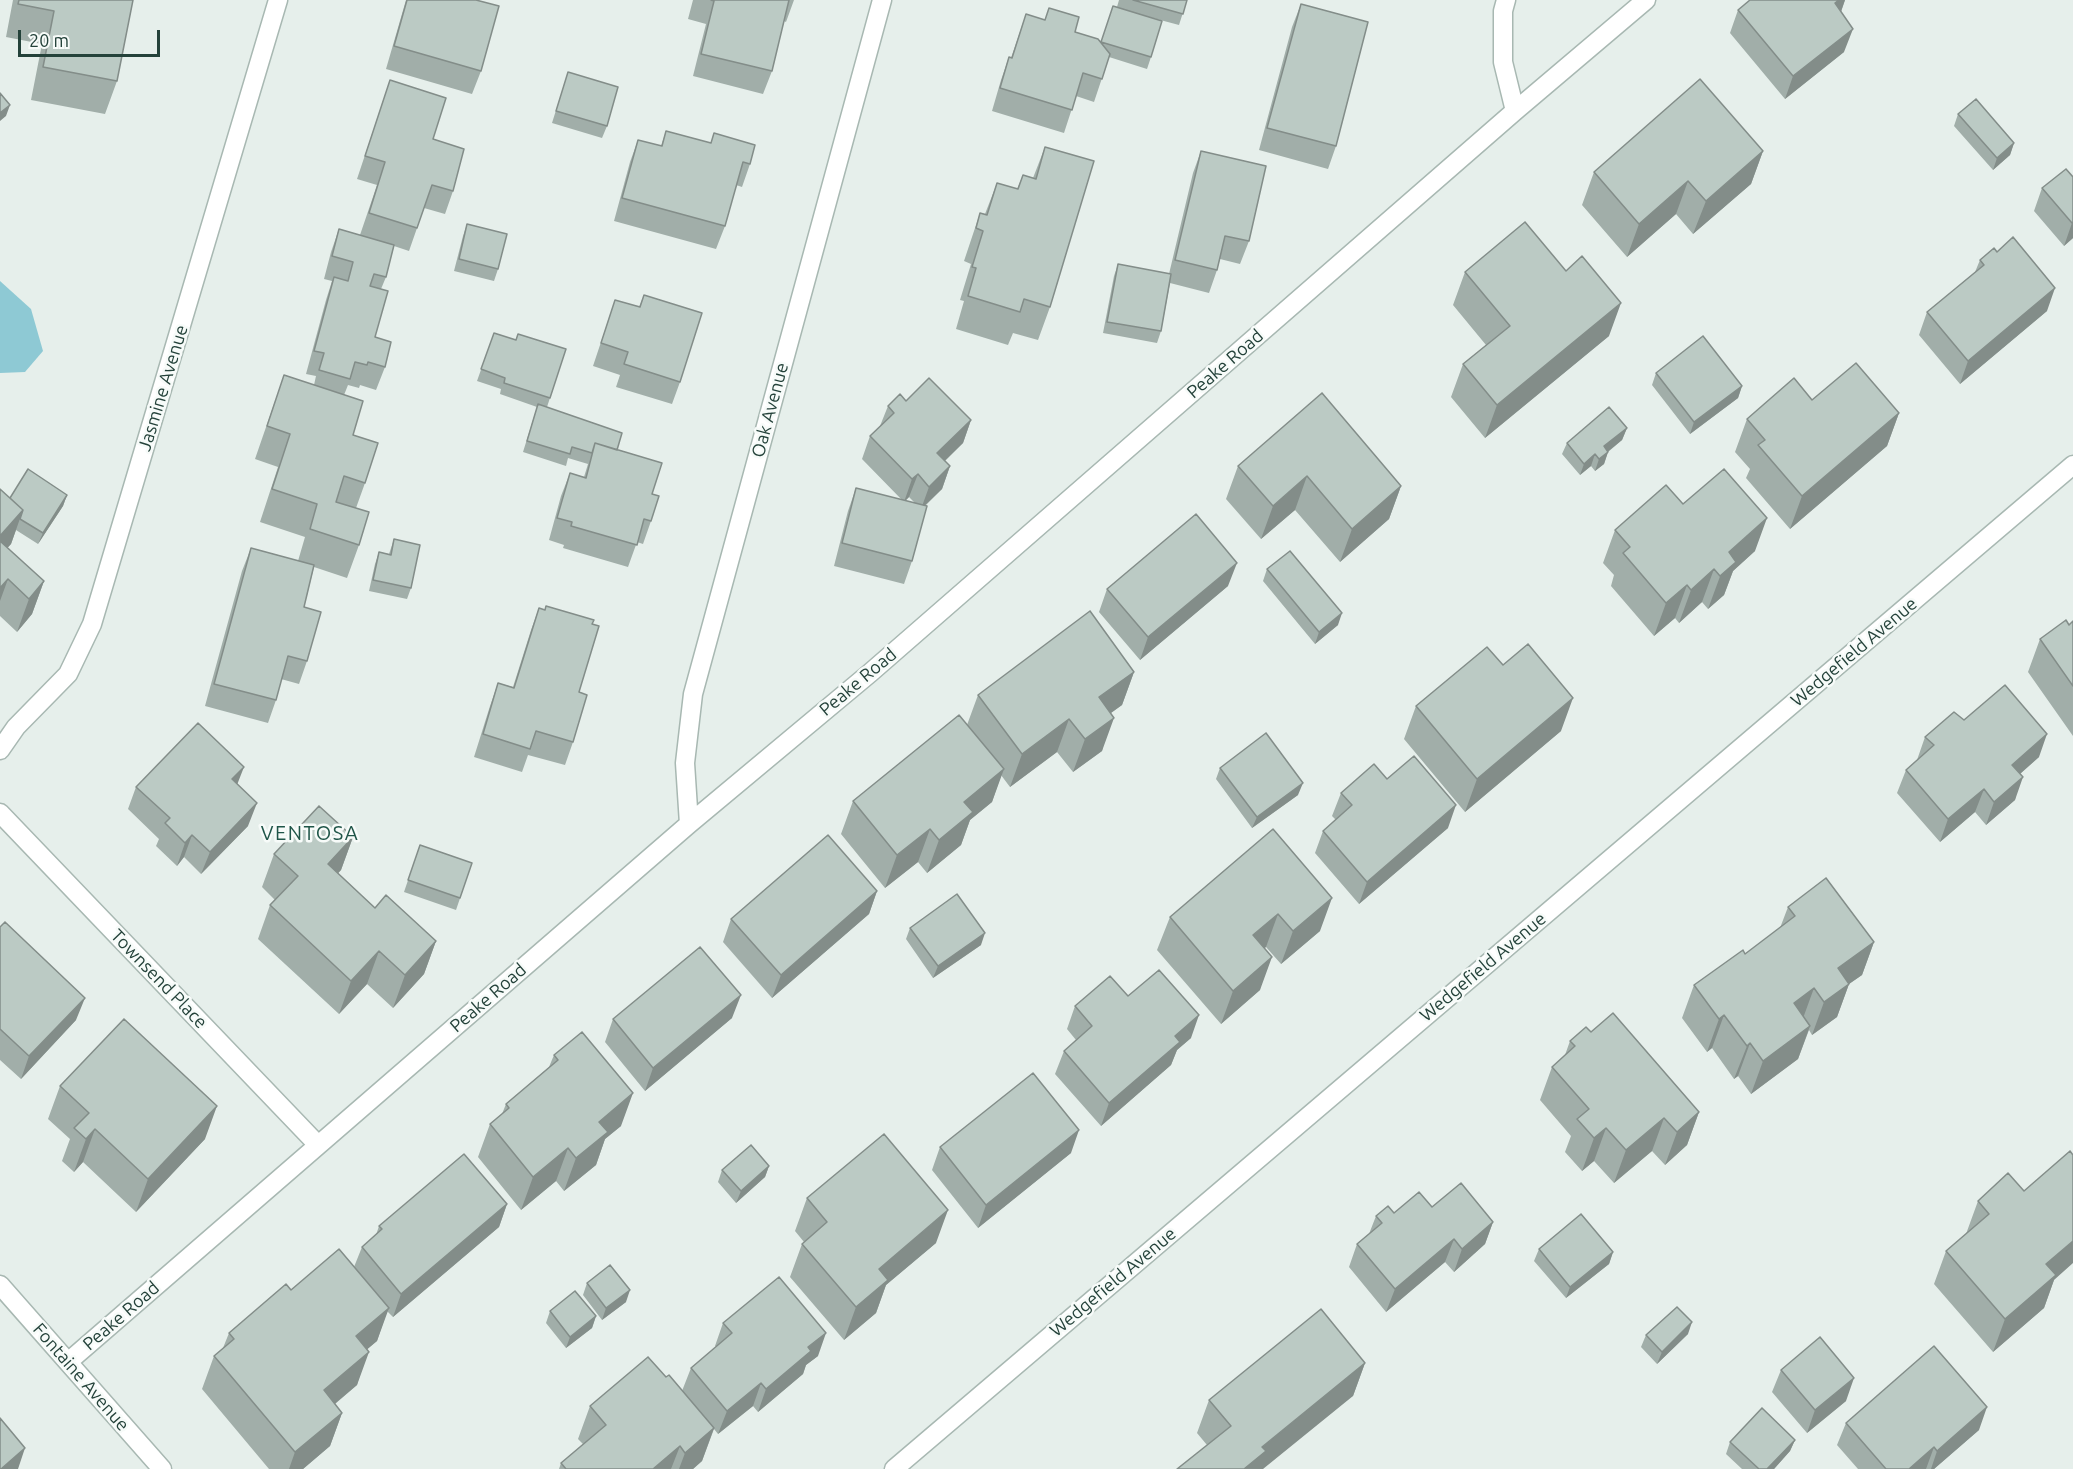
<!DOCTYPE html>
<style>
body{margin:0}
#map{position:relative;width:2073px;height:1469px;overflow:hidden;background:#e6efeb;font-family:Ubuntu,sans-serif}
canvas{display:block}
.scale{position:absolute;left:18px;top:30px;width:142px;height:27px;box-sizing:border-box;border:3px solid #24423a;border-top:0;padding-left:8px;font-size:18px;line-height:21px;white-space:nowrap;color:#24423a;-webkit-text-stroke:4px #f7fbf9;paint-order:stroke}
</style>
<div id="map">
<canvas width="2073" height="1469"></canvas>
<div class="scale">20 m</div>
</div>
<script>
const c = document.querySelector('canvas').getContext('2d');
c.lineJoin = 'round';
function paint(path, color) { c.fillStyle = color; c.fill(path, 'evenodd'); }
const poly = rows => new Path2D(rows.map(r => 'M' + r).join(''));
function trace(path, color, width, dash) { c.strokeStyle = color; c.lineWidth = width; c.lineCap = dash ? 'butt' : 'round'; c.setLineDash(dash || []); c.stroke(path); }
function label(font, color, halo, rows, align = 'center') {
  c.font = font + ' Ubuntu,sans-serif'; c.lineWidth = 5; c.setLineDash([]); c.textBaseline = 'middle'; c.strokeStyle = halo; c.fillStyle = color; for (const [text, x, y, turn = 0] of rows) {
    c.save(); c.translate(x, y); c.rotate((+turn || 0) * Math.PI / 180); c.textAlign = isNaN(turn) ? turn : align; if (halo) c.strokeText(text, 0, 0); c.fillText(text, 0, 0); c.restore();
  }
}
const water = poly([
 [0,281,31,309,43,351,25,372,0,373]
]);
const street = poly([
 [1506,0,1503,11,1503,62,1515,111],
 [0,750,16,727,68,674,92,624,278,0],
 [0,813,318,1145],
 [689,824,685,763,693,694,882,0],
 [0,1285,162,1469],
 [68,1362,689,824,870,673,1515,111,1646,0],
 [894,1469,2073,465]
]);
const wall = poly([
 [13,0,133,0,117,81,105,114,31,100,42,44,6,37],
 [406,0,476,0,481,71,472,94,386,69],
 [693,0,794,0,786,22,784,21,772,71,763,94,693,76,706,24,688,19],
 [1119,0,1187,0,1179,25,1149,17,1151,57,1147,69,1109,57,1094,102,1076,96,1064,133,992,111,1001,80,1009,57,1011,58,1026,14,1101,42,1113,6,1117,7],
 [1750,0,1845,0,1841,12,1844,52,1785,99,1730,33,1738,10],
 [1301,4,1336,146,1328,169,1259,150,1292,27],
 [568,72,607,126,602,138,552,123],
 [390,80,433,139,453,191,445,214,424,208,409,251,394,246,386,277,381,289,375,337,385,367,376,390,360,385,359,388,348,385,344,395,353,435,365,483,356,508,359,545,347,578,314,567,304,607,307,661,299,684,281,679,276,700,268,723,205,706,242,571,251,548,298,561,305,537,260,522,278,467,255,459,284,375,314,385,316,376,306,374,326,300,332,281,324,279,331,252,339,229,360,235,377,185,357,179],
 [1958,114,2014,143,2010,155,1993,170,1954,126],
 [666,131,711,143,714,133,750,164,742,187,736,185,725,226,716,249,614,221,630,162,638,140,661,146],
 [1045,147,1050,307,1038,340,1013,333,1008,345,956,329,964,301,960,300,971,264,964,261,980,213,985,214,997,183,1017,189,1023,175,1033,178],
 [1201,151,1249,241,1240,264,1220,259,1217,270,1209,293,1170,283,1161,331,1157,343,1103,333,1114,276,1118,264,1169,274,1193,173],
 [1763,151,1751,184,1693,234,1676,214,1627,257,1582,205,1594,172],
 [2073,177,2073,238,2064,246,2034,211,2042,188],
 [467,224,498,269,494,281,454,271,463,236],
 [1980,260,2047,311,1960,384,1919,335,1927,312,1975,272],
 [1465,272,1609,336,1485,438,1451,397,1463,364,1486,345,1453,305],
 [644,295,680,382,672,404,616,387,620,375,593,366,615,300,639,307],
 [494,333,516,340,566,349,547,407,617,450,652,494,651,521,643,544,637,542,628,567,563,548,564,545,549,540,561,496,570,473,584,477,588,464,568,458,566,466,523,452,537,407,500,394,501,389,477,381],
 [1656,373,1742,386,1738,398,1690,434,1652,385],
 [1812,400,1899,413,1887,446,1790,529,1746,478,1750,469,1735,452,1747,419],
 [906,401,971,420,963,443,945,461,950,466,942,489,925,506,912,561,904,584,834,566,848,511,856,488,902,500,862,459,870,436,880,426,888,406],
 [909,497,915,503,905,501],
 [1627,428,1622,440,1608,452,1604,464,1595,471,1591,466,1580,475,1562,454,1567,443],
 [1238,466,1401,486,1389,519,1340,562,1295,510,1261,539,1226,499],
 [0,489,10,498,67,495,63,506,38,544,16,530,11,544,7,548,44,581,32,614,17,632,0,616],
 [1683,504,1755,551,1733,571,1724,595,1708,609,1702,602,1679,623,1675,618,1654,636,1611,586,1614,575,1603,563,1615,530],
 [394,539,411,588,407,599,369,591,375,564,379,552,389,554],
 [1267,569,1338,625,1315,644,1263,581],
 [1228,586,1140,660,1099,612,1107,589],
 [539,608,579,692,573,742,565,765,528,755,522,772,474,757,490,706,498,683,513,687,531,630],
 [2073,621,2073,736,2028,672,2040,639,2069,625],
 [1134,672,1122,705,1111,713,1102,751,1073,772,1057,752,1010,787,1001,775,992,802,970,820,961,845,927,873,918,862,885,888,841,834,853,801,967,725,978,695],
 [1416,706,1561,731,1465,812,1404,739],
 [1964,720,2039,757,2020,774,2015,800,1986,825,1975,812,1940,842,1897,793,1906,770,1917,760,1925,737],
 [1220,768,1298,795,1252,828,1216,779],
 [1387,779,1448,828,1359,904,1315,853,1323,831,1336,820,1332,816,1341,793],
 [237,784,248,826,201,874,184,857,177,866,156,846,159,839,128,809,136,787],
 [1273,829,1320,931,1281,964,1266,947,1264,948,1260,990,1221,1024,1157,950,1170,917],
 [353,837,341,870,338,873,375,908,436,941,424,974,393,1008,367,984,339,1014,258,939,270,905,275,900,262,887,274,854],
 [420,845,472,863,456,910,404,892],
 [877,891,869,914,772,998,723,942,731,919],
 [1788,907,1874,942,1862,975,1849,984,1837,1017,1812,1035,1809,1030,1798,1059,1751,1094,1738,1076,1734,1079,1712,1048,1707,1052,1682,1018,1694,985,1745,954,1780,928],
 [0,927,76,1020,21,1079,0,1060],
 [910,928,981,945,933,978,906,939],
 [1128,996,1191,1038,1177,1050,1171,1065,1101,1126,1055,1074,1064,1051,1076,1040,1067,1029,1075,1006],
 [732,1018,645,1091,605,1042,613,1019],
 [1591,1032,1699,1112,1687,1145,1665,1165,1652,1151,1614,1183,1594,1161,1582,1171,1565,1152,1571,1136,1540,1100,1552,1067,1565,1055,1570,1041],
 [554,1055,621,1126,605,1139,596,1165,564,1191,556,1181,521,1210,478,1157,490,1124,502,1114,506,1104,549,1067],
 [60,1086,205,1139,136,1212,83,1162,74,1172,62,1161,70,1139,48,1119],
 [940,1147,1071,1153,978,1228,932,1170],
 [769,1166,765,1177,736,1203,718,1182,722,1170],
 [807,1198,936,1243,886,1285,876,1313,844,1340,790,1277,802,1244,804,1242,795,1231],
 [1978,1201,2054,1280,2044,1308,1993,1352,1934,1284,1946,1251,1966,1234],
 [507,1204,499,1227,393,1317,387,1311,377,1341,367,1349,357,1385,335,1404,342,1413,330,1446,303,1469,269,1469,202,1389,214,1356,223,1348,229,1333,291,1290,354,1267,362,1247,376,1235,379,1226],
 [1432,1207,1493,1222,1485,1244,1454,1272,1445,1262,1386,1312,1349,1267,1357,1244,1369,1234,1376,1216],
 [1539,1249,1613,1252,1609,1264,1566,1298,1534,1261],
 [587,1283,626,1302,602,1320,583,1295],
 [550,1311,596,1316,592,1328,566,1348,546,1323],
 [723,1323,818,1356,806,1365,803,1374,758,1412,753,1406,718,1434,714,1429,702,1461,693,1469,559,1469,561,1463,583,1444,578,1439,590,1406,666,1377,682,1391,691,1368,716,1347,715,1346],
 [1688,1334,1657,1364,1641,1347,1646,1335],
 [1365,1363,1353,1396,1207,1445,1197,1433,1209,1400],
 [1781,1370,1846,1401,1807,1433,1772,1392],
 [1846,1423,1979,1430,1934,1469,1858,1469,1837,1445],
 [1795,1440,1790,1451,1774,1469,1742,1469,1726,1454,1730,1442]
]);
const shadedWall = poly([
 [1839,0,1845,0,1839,17,1835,3],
 [1853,29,1844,52,1785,99,1793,76],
 [10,105,6,116,0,121,0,113],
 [2014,143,2010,155,1993,170,1997,158],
 [1763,151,1751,184,1693,234,1706,201],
 [1688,181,1676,214,1627,257,1639,224],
 [2073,222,2073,238,2064,246,2072,223],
 [2055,288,2047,311,1960,384,1968,361],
 [1621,303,1609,336,1485,438,1497,405],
 [1742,386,1738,398,1690,434,1694,422],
 [1899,413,1887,446,1790,529,1802,496],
 [971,420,963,443,929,476,937,453],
 [1627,428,1622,440,1600,458,1604,446],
 [1608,452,1604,464,1595,471,1599,459],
 [1595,454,1591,466,1580,475,1584,464],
 [950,466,942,489,921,509,929,487],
 [918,474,909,497,904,502,912,479],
 [1307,476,1295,510,1261,539,1273,506],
 [1401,486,1389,519,1340,562,1352,529],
 [67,495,63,506,38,544,43,533],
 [23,510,11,544,0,556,0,536],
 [1767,518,1755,551,1733,571,1724,595,1708,609,1729,552],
 [1237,563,1228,586,1140,660,1148,637],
 [1714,569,1702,602,1679,623,1691,590],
 [8,579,0,601,0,588],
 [44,581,32,614,17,632,29,599],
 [1687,585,1675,618,1654,636,1666,603],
 [1342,613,1338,625,1315,644,1319,632],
 [1134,672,1122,705,1087,730,1099,697],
 [1573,698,1561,731,1465,812,1477,779],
 [1114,718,1102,751,1073,772,1085,739],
 [1069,719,1057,752,1010,787,1022,754],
 [2047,734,2039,757,2004,788,2012,765],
 [244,767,235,790,232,779],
 [1004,769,992,802,970,820,961,845,927,873,939,840,964,802],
 [2023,777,2015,800,1986,825,1994,802],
 [1303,783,1298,795,1252,828,1257,817],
 [1984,789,1975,812,1940,842,1948,819],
 [257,803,248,826,201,874,210,852],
 [1456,805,1448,828,1359,904,1367,882],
 [930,829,918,862,885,888,897,855],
 [192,835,184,857,177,866,185,843],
 [353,837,341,870,316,897,328,864],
 [877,891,869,914,772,998,781,975],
 [1332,898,1320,931,1281,964,1293,931],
 [1278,914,1266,947,1241,968,1253,935],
 [985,933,981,945,933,978,938,966],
 [436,941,424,974,393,1008,405,975],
 [1874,942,1862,975,1849,984,1837,1017,1812,1035,1824,1002,1838,968],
 [379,951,367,984,339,1014,351,981],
 [1272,957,1260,990,1221,1024,1233,991],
 [1814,988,1802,1021,1794,1003],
 [741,995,732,1018,645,1091,653,1068],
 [85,998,76,1020,21,1079,29,1056],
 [1199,1015,1191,1038,1177,1050,1171,1065,1101,1126,1109,1103,1175,1036],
 [1724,1015,1712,1048,1707,1052,1719,1019],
 [1810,1026,1798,1059,1751,1094,1763,1061],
 [1750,1043,1738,1076,1734,1079,1747,1046],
 [633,1093,621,1126,605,1139,596,1165,564,1191,576,1158,599,1122],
 [217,1106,205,1139,136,1212,148,1179],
 [1699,1112,1687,1145,1665,1165,1677,1132],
 [1664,1118,1652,1151,1614,1183,1626,1150],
 [1606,1128,1594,1161,1582,1171,1594,1138],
 [95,1129,83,1162,74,1172,86,1139],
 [1079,1130,1071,1153,978,1228,986,1205],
 [568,1148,556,1181,521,1210,533,1177],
 [769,1166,765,1177,736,1203,741,1191],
 [507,1204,499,1227,393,1317,401,1294],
 [948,1210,936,1243,886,1285,876,1313,844,1340,856,1307,879,1269],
 [1493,1222,1485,1244,1454,1272,1462,1249],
 [1454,1239,1445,1262,1386,1312,1395,1289],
 [2073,1241,2073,1263,2054,1280,2044,1308,1993,1352,2005,1319,2046,1264],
 [1613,1252,1609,1264,1566,1298,1570,1287],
 [630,1290,626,1302,602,1320,606,1308],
 [389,1308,377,1341,344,1369,356,1336],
 [596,1316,592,1328,566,1348,570,1337],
 [1692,1322,1688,1334,1657,1364,1662,1352],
 [826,1333,818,1356,806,1365,803,1374,758,1412,766,1389,808,1347],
 [369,1352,357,1385,312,1423,324,1390],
 [1365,1363,1353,1396,1263,1469,1244,1469,1262,1447],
 [1854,1378,1846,1401,1807,1433,1815,1410],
 [761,1383,753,1406,718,1434,727,1411],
 [1987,1407,1979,1430,1934,1469,1931,1469,1937,1451],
 [342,1413,330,1446,303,1469,289,1469,295,1452],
 [714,1428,702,1461,693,1469,679,1469,685,1453],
 [1795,1440,1790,1451,1774,1469,1767,1469],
 [680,1446,671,1469,653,1469],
 [1934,1447,1926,1469,1909,1469],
 [25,1448,18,1469,1,1469]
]);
const building = poly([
 [19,0,133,0,117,81,43,67,54,11,18,4,19,0],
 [407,0,476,0,499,6,481,71,394,46,407,0],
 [711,0,789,0,772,71,701,54,714,1,711,0],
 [1133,0,1187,0,1183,14,1133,0],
 [1750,0,1839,0,1835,3,1853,29,1793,76,1738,10,1750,0],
 [1301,4,1368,22,1336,146,1267,128,1301,4],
 [1113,6,1162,21,1151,57,1101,42,1113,6],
 [1049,8,1079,17,1075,32,1098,39,1110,54,1102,79,1083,73,1072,110,1000,88,1009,57,1012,58,1026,14,1045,20,1049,8],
 [568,72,618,87,607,126,556,111,568,72],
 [1700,79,1763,151,1706,201,1688,181,1639,224,1594,172,1700,79],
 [390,80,446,98,433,139,464,149,453,191,432,185,417,228,369,213,385,162,365,156,390,80],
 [0,93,10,105,0,113,0,93],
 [1976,99,2014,143,1997,158,1958,114,1976,99],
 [666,131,711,143,714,133,755,145,750,164,743,162,725,226,622,198,638,140,662,146,666,131],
 [1045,147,1094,161,1050,307,1024,299,1020,312,968,296,976,268,972,267,983,231,976,228,980,213,987,215,997,183,1018,189,1023,175,1036,179,1045,147],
 [1201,151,1266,166,1249,241,1225,236,1217,270,1175,260,1201,151],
 [2066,169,2073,177,2073,222,2072,223,2042,188,2066,169],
 [1525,222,1566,271,1582,256,1621,303,1497,405,1463,364,1510,326,1465,272,1525,222],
 [467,224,507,234,498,269,459,259,467,224],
 [339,229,394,245,386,277,374,274,370,286,388,291,375,337,391,342,385,367,368,362,367,365,355,362,350,379,319,370,324,353,314,351,334,277,348,281,353,262,332,256,339,229],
 [2013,237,2055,288,1968,361,1927,312,1984,265,1980,260,1994,248,1997,252,2013,237],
 [1118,264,1171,274,1161,331,1107,322,1118,264],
 [644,295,702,313,680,382,624,364,628,352,601,343,615,300,640,307,644,295],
 [494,333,516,340,518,334,566,349,550,398,504,383,505,378,481,369,494,333],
 [1703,336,1742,386,1694,422,1656,373,1703,336],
 [1856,363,1899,413,1802,496,1758,445,1765,440,1747,419,1794,378,1812,400,1856,363],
 [284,375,363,401,353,435,378,443,365,483,344,476,336,502,369,512,359,545,310,529,317,504,272,489,290,434,267,426,284,375],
 [929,378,971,420,937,453,950,466,929,487,918,474,912,479,870,436,894,413,888,406,900,394,906,401,929,378],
 [1322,393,1401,486,1352,529,1307,476,1273,506,1238,466,1322,393],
 [538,404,622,433,617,450,595,443,592,453,572,447,570,454,527,441,538,404],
 [1609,407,1627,428,1604,446,1608,452,1599,459,1595,454,1584,464,1567,443,1609,407],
 [595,443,662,463,652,494,659,496,651,521,644,519,637,545,571,526,572,522,557,518,570,473,586,478,595,443],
 [28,469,67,495,43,533,20,519,23,510,10,498,28,469],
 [1724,469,1767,518,1729,552,1736,562,1720,576,1714,569,1691,590,1687,585,1666,603,1623,553,1630,547,1615,530,1666,485,1683,504,1724,469],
 [856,488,927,506,912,561,842,543,856,488],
 [0,489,23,510,0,536,0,489],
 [1196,514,1237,563,1148,637,1107,589,1196,514],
 [394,539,420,545,411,588,373,580,379,552,391,555,394,539],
 [0,541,44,581,29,599,8,579,0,588,0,541],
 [251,548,314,565,304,607,321,612,307,661,288,656,276,700,214,684,251,548],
 [1290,551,1342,613,1319,632,1267,569,1290,551],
 [546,606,594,620,592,624,599,626,579,692,587,695,573,742,536,731,530,749,483,734,498,683,514,688,539,608,545,610,546,606],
 [1090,611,1134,672,1099,697,1114,718,1085,739,1069,719,1022,754,978,695,1090,611],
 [2066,620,2069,625,2073,621,2073,686,2040,639,2066,620],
 [1528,644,1573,698,1477,779,1416,706,1487,647,1503,665,1528,644],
 [2005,685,2047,734,2012,765,2023,777,1994,802,1984,789,1948,819,1906,770,1934,745,1925,737,1954,712,1964,720,2005,685],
 [959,715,1004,769,964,802,973,812,939,840,930,829,897,855,853,801,959,715],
 [198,723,244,767,232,779,257,803,210,852,192,835,185,843,165,823,170,818,136,787,198,723],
 [1266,733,1303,783,1257,817,1220,768,1266,733],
 [1414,756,1456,805,1367,882,1323,831,1352,805,1341,793,1374,764,1387,779,1414,756],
 [319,806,353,837,328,864,375,908,386,895,436,941,405,975,379,951,351,981,270,905,298,876,274,854,319,806],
 [1273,829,1332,898,1293,931,1278,914,1253,935,1272,957,1233,991,1170,917,1273,829],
 [828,835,877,891,781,975,731,919,828,835],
 [420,845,472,863,460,898,408,880,420,845],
 [1826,878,1874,942,1838,968,1849,984,1824,1002,1814,988,1794,1003,1810,1026,1763,1061,1750,1043,1747,1046,1724,1015,1719,1019,1694,985,1743,950,1745,954,1795,916,1788,907,1826,878],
 [957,894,985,933,938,966,910,928,957,894],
 [5,922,85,998,29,1056,0,1029,0,927,5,922],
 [700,947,741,995,653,1068,613,1019,700,947],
 [1159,970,1199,1015,1175,1036,1180,1042,1109,1103,1064,1051,1092,1026,1075,1006,1110,976,1128,996,1159,970],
 [1613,1013,1699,1112,1677,1132,1664,1118,1626,1150,1606,1128,1594,1138,1577,1119,1589,1109,1552,1067,1575,1046,1570,1041,1586,1027,1591,1032,1613,1013],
 [124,1019,217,1106,148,1179,95,1129,86,1139,74,1128,89,1113,60,1086,124,1019],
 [582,1032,633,1093,599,1122,608,1132,576,1158,568,1148,533,1177,490,1124,509,1108,506,1104,558,1060,554,1055,582,1032],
 [1033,1073,1079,1130,986,1205,940,1147,1033,1073],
 [884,1134,948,1210,879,1269,888,1280,856,1307,802,1244,827,1222,807,1198,884,1134],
 [751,1145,769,1166,741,1191,722,1170,751,1145],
 [2070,1151,2073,1155,2073,1241,2046,1264,2056,1275,2005,1319,1946,1251,1989,1214,1978,1201,2008,1173,2024,1191,2070,1151],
 [464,1154,507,1204,401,1294,362,1247,382,1229,379,1226,464,1154],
 [1461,1183,1493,1222,1462,1249,1454,1239,1395,1289,1357,1244,1382,1223,1376,1216,1388,1206,1394,1213,1419,1192,1432,1207,1461,1183],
 [1581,1214,1613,1252,1570,1287,1539,1249,1581,1214],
 [339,1249,389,1308,356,1336,369,1352,324,1390,342,1413,295,1452,214,1356,234,1339,229,1333,286,1284,291,1290,339,1249],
 [610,1265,630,1290,606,1308,587,1283,610,1265],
 [779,1277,826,1333,808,1347,811,1351,766,1389,761,1383,727,1411,691,1368,732,1333,723,1323,779,1277],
 [575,1291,596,1316,570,1337,550,1311,575,1291],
 [1677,1307,1692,1322,1662,1352,1646,1335,1677,1307],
 [1321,1309,1365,1363,1262,1447,1266,1451,1244,1469,1177,1469,1231,1426,1209,1400,1321,1309],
 [1820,1337,1854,1378,1815,1410,1781,1370,1820,1337],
 [1934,1346,1987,1407,1937,1451,1934,1447,1909,1469,1886,1469,1846,1423,1934,1346],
 [648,1357,666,1377,669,1375,714,1428,685,1453,680,1446,653,1469,566,1469,561,1463,606,1425,590,1406,648,1357],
 [1762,1408,1795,1440,1767,1469,1759,1469,1730,1442,1762,1408],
 [0,1418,25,1448,1,1469,0,1469,0,1418]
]);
const streetNames = [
 ["Peake Road",1225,364,-41],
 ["Jasmine Avenue",163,388,-73],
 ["Oak Avenue",770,410,-75],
 ["Wedgefield Avenue",1854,652,-40],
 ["Peake Road",858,682,-40],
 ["Wedgefield Avenue",1483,967,-40],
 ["Townsend Place",159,979,46],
 ["Peake Road",488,998,-41],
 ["Wedgefield Avenue",1113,1282,-40],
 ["Peake Road",121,1316,-41],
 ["Fontaine Avenue",81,1377,49]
];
const neighbourhoodNames = [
 ["VENTOSA",310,833]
];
paint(water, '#8ec9d4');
trace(street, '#a8b8b2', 21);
trace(street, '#fff', 18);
paint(wall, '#a1aea9');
paint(shadedWall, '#838d89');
paint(building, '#bbcac4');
trace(building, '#838d89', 1.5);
label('18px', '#24423a', '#f7fbf9', streetNames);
c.letterSpacing = '1.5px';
label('20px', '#1f5548', '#f7fbf9', neighbourhoodNames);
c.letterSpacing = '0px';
</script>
